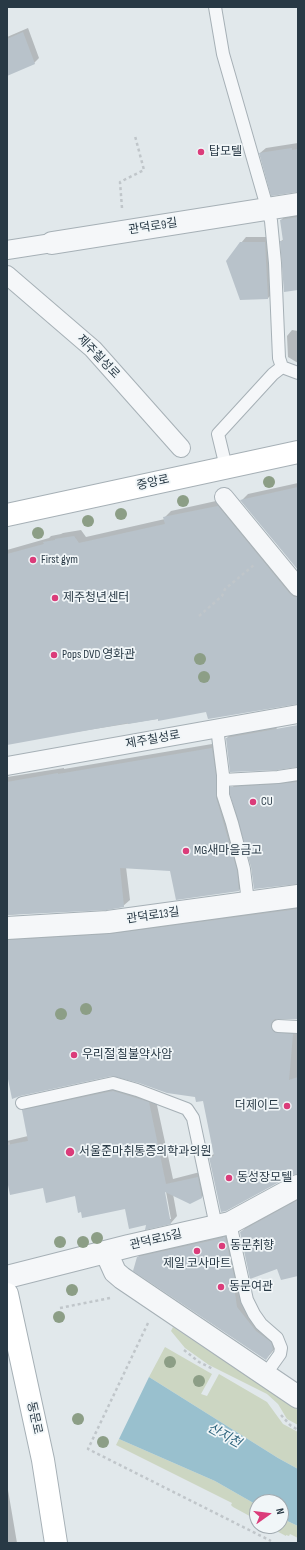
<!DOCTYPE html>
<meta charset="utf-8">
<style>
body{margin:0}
#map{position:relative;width:305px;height:1550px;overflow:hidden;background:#e1e8eb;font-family:"Sofia Sans Condensed",sans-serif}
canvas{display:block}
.frame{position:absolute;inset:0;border:8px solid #283945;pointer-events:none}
.north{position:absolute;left:249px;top:1494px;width:40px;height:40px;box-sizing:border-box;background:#f1f6f8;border:1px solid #a1aab0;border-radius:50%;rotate:76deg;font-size:11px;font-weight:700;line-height:16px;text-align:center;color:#283945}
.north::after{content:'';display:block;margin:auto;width:14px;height:18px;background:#db3c7a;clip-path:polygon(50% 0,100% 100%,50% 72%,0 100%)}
</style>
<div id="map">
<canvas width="305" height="1550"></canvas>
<div class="frame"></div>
<div class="north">N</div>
</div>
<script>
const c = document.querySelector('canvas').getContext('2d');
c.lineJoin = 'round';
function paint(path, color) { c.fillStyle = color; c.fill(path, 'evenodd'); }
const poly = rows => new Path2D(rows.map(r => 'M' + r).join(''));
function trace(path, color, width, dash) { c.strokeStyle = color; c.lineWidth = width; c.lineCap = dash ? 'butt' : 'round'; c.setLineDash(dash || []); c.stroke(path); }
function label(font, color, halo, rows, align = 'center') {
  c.font = font + ' "Sofia Sans Condensed","Noto Sans KR",sans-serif'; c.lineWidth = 3.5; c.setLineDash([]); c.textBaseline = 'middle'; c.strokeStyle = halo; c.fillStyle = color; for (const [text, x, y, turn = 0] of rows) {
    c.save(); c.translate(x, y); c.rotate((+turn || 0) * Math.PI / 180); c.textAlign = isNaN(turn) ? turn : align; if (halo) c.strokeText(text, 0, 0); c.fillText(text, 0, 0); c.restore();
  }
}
const green = poly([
 [173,1327,298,1410,298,1425,287,1419,278,1404,267,1394,209,1365,185,1348,171,1331],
 [165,1347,212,1374,201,1394,207,1396,219,1374,267,1402,283,1424,298,1432,298,1469,278,1458,149,1377],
 [119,1439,215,1481,257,1505,257,1520,233,1507,231,1505,232,1503,116,1445],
 [281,1518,298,1526,298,1538,290,1534,289,1536,286,1535,286,1536,267,1526,281,1526]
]);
const water = poly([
 [149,1377,278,1458,298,1469,298,1526,281,1518,281,1502,257,1502,257,1505,215,1481,119,1439]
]);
const shadow = poly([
 [28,28,39,58,34,63,7,75,7,37],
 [298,143,298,191,260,153,266,148],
 [298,212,298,289,281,241,284,239,281,220,287,214],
 [246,237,270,237,273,293,268,298,241,299,241,243],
 [292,330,298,331,298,363,288,357,287,336],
 [298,483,298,569,242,500,248,494],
 [225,499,298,588,298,692,207,711,7,743,7,550,49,538,51,536,61,534,63,533,81,530,86,537,165,519,164,518,171,511],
 [276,725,277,730,298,728,298,766,227,738,232,732],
 [218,743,245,884,239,890,171,870,126,867,130,900,123,906,7,915,7,777,64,768,64,769],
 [298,777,298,883,252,867,232,788,237,782],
 [298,904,298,1019,277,1018,276,1023,298,1028,298,1173,210,1157,215,1153,204,1100,196,1096,112,1075,7,1069,7,936],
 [120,1085,155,1096,173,1179,204,1171,208,1190,202,1197,173,1194,177,1216,171,1223,148,1224,126,1208,82,1211,75,1195,44,1187,7,1175,7,1141,28,1136,23,1111,29,1104],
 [165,1186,171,1219,169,1219,163,1187],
 [298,1198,298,1275,278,1268,241,1232,246,1227],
 [230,1234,237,1276,278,1345,266,1359,138,1257,143,1252],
 [7,1484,17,1543,7,1543]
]);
const building = poly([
 [23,32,35,64,7,76,7,39],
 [292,148,292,150,298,149,298,192,271,196,259,153],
 [298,217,298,290,284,292,280,241,283,241,280,220],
 [240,242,265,242,268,299,240,300,226,261],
 [298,487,298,570,240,500],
 [218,506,290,594,294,597,298,597,298,704,208,719,206,712,158,721,158,719,128,724,128,723,7,745,7,554,44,544,43,542,55,540,55,539,74,536,79,543,165,524,163,517],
 [298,725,298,767,277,770,230,772,226,738],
 [212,748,216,775,216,797,237,870,239,891,176,900,170,871,120,868,124,907,107,910,7,915,7,782,58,773,58,774],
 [298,782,298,884,254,889,251,867,230,794,230,787,278,784],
 [298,909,298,1019,275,1019,272,1022,271,1026,274,1032,293,1034,289,1080,298,1077,298,1174,292,1175,226,1211,221,1212,209,1157,214,1156,203,1101,196,1102,195,1097,167,1093,139,1083,112,1076,20,1096,12,1099,7,1074,7,940,110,934],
 [113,1091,149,1102,166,1184,198,1177,202,1198,190,1204,165,1192,171,1224,145,1230,146,1225,129,1229,125,1209,82,1218,81,1212,78,1213,75,1196,46,1203,43,1188,10,1195,7,1180,7,1145,28,1141,22,1110],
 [298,1200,298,1276,281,1280,277,1269,250,1279,240,1232],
 [223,1237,225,1237,235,1280,233,1280,237,1307,256,1331,271,1342,273,1349,266,1360,133,1271,137,1257,223,1238]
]);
const path = poly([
 [122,208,120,182,144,170,135,136],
 [199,616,222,596,225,589,254,565],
 [7,1144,12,1143],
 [60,1308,110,1298],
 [148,1323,88,1449,271,1541],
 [184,1350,199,1362,213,1369],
 [281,1415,290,1425,298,1430]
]);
const service = poly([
 [215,7,223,54,271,221,275,263,279,358,282,367,273,374,218,434,226,467],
 [282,367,298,373],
 [217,728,223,775,223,795,232,823,244,869,248,902],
 [223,780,278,777,298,774],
 [278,1026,298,1027],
 [22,1103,113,1083,137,1090,187,1109,193,1118,216,1226],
 [230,1223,247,1300,254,1314,261,1324,277,1338,281,1348,280,1354,265,1375]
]);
const pedestrian = poly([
 [7,250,52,243],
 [7,275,93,349,181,448],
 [224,497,298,587],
 [7,766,298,714]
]);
const minor = poly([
 [52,243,298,204],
 [7,928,108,922,298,896],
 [106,1252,115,1272,122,1278,298,1397],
 [7,1277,129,1246,230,1223,298,1186]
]);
const secondary = poly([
 [7,515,298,452],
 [7,1294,43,1460,56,1543]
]);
const trees = [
 [269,482],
 [183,501],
 [121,514],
 [88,521],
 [38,533],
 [200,659],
 [204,677],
 [86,1009],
 [61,1014],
 [97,1238],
 [60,1242],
 [83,1242],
 [72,1290],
 [59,1317],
 [170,1362],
 [199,1381],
 [78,1419],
 [103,1442]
];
const markers = [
 [201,152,4,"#db3c7a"],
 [33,560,4,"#db3c7a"],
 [55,598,4,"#db3c7a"],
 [54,655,4,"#db3c7a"],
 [253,802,4,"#db3c7a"],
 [186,851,4,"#db3c7a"],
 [74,1055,4,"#db3c7a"],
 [287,1106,4,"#db3c7a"],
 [70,1152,5,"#db3c7a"],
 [229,1178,4,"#db3c7a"],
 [222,1246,4,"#db3c7a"],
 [197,1251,4,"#db3c7a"],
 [221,1287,4,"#db3c7a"]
];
const poiNames = [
 ["탑모텔",209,152],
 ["First gym",41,560],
 ["제주청년센터",63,598],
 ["Pops DVD 영화관",62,655],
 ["CU",261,802],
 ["MG새마을금고",194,851],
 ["우리절 칠불약사암",82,1055],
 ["더제이드",279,1106,"right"],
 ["서울준마취통증의학과의원",79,1152],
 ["동성장모텔",237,1178],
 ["동문취향",230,1246],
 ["제일 코사마트",197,1264,"center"],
 ["동문여관",229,1287]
];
const streetNames = [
 ["관덕로9길",153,227,-9],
 ["제주칠성로",98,357,46],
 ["중앙로",153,483,-12],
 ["제주칠성로",153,740,-10],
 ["관덕로13길",153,916,-8],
 ["관덕로15길",156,1240,-13],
 ["동문로",34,1418,78]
];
const waterNames = [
 ["산지천",224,1436,29]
];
paint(green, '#ccd6c2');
paint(water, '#99c0ce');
paint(shadow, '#0003');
paint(building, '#b8c2ca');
trace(service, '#a6b0b6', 14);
trace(pedestrian, '#a6b0b6', 20);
trace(minor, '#a6b0b6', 24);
trace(secondary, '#a6b0b6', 24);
trace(path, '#c0c6ca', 2.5, [3, 3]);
trace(service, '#f5f7f9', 12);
trace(pedestrian, '#f5f7f9', 18);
trace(minor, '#f5f7f9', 22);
trace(secondary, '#fff', 22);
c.fillStyle = '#8c9e86';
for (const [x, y] of trees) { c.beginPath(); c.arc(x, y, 6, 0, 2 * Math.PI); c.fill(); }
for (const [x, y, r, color] of markers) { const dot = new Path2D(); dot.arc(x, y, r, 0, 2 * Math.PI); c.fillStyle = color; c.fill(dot); trace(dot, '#f1f6f8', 1.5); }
label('12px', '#283945', '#f1f6f8', poiNames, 'left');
label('12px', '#283945', '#f1f6f8', streetNames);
label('italic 13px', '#2e647d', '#f1f6f8', waterNames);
</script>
